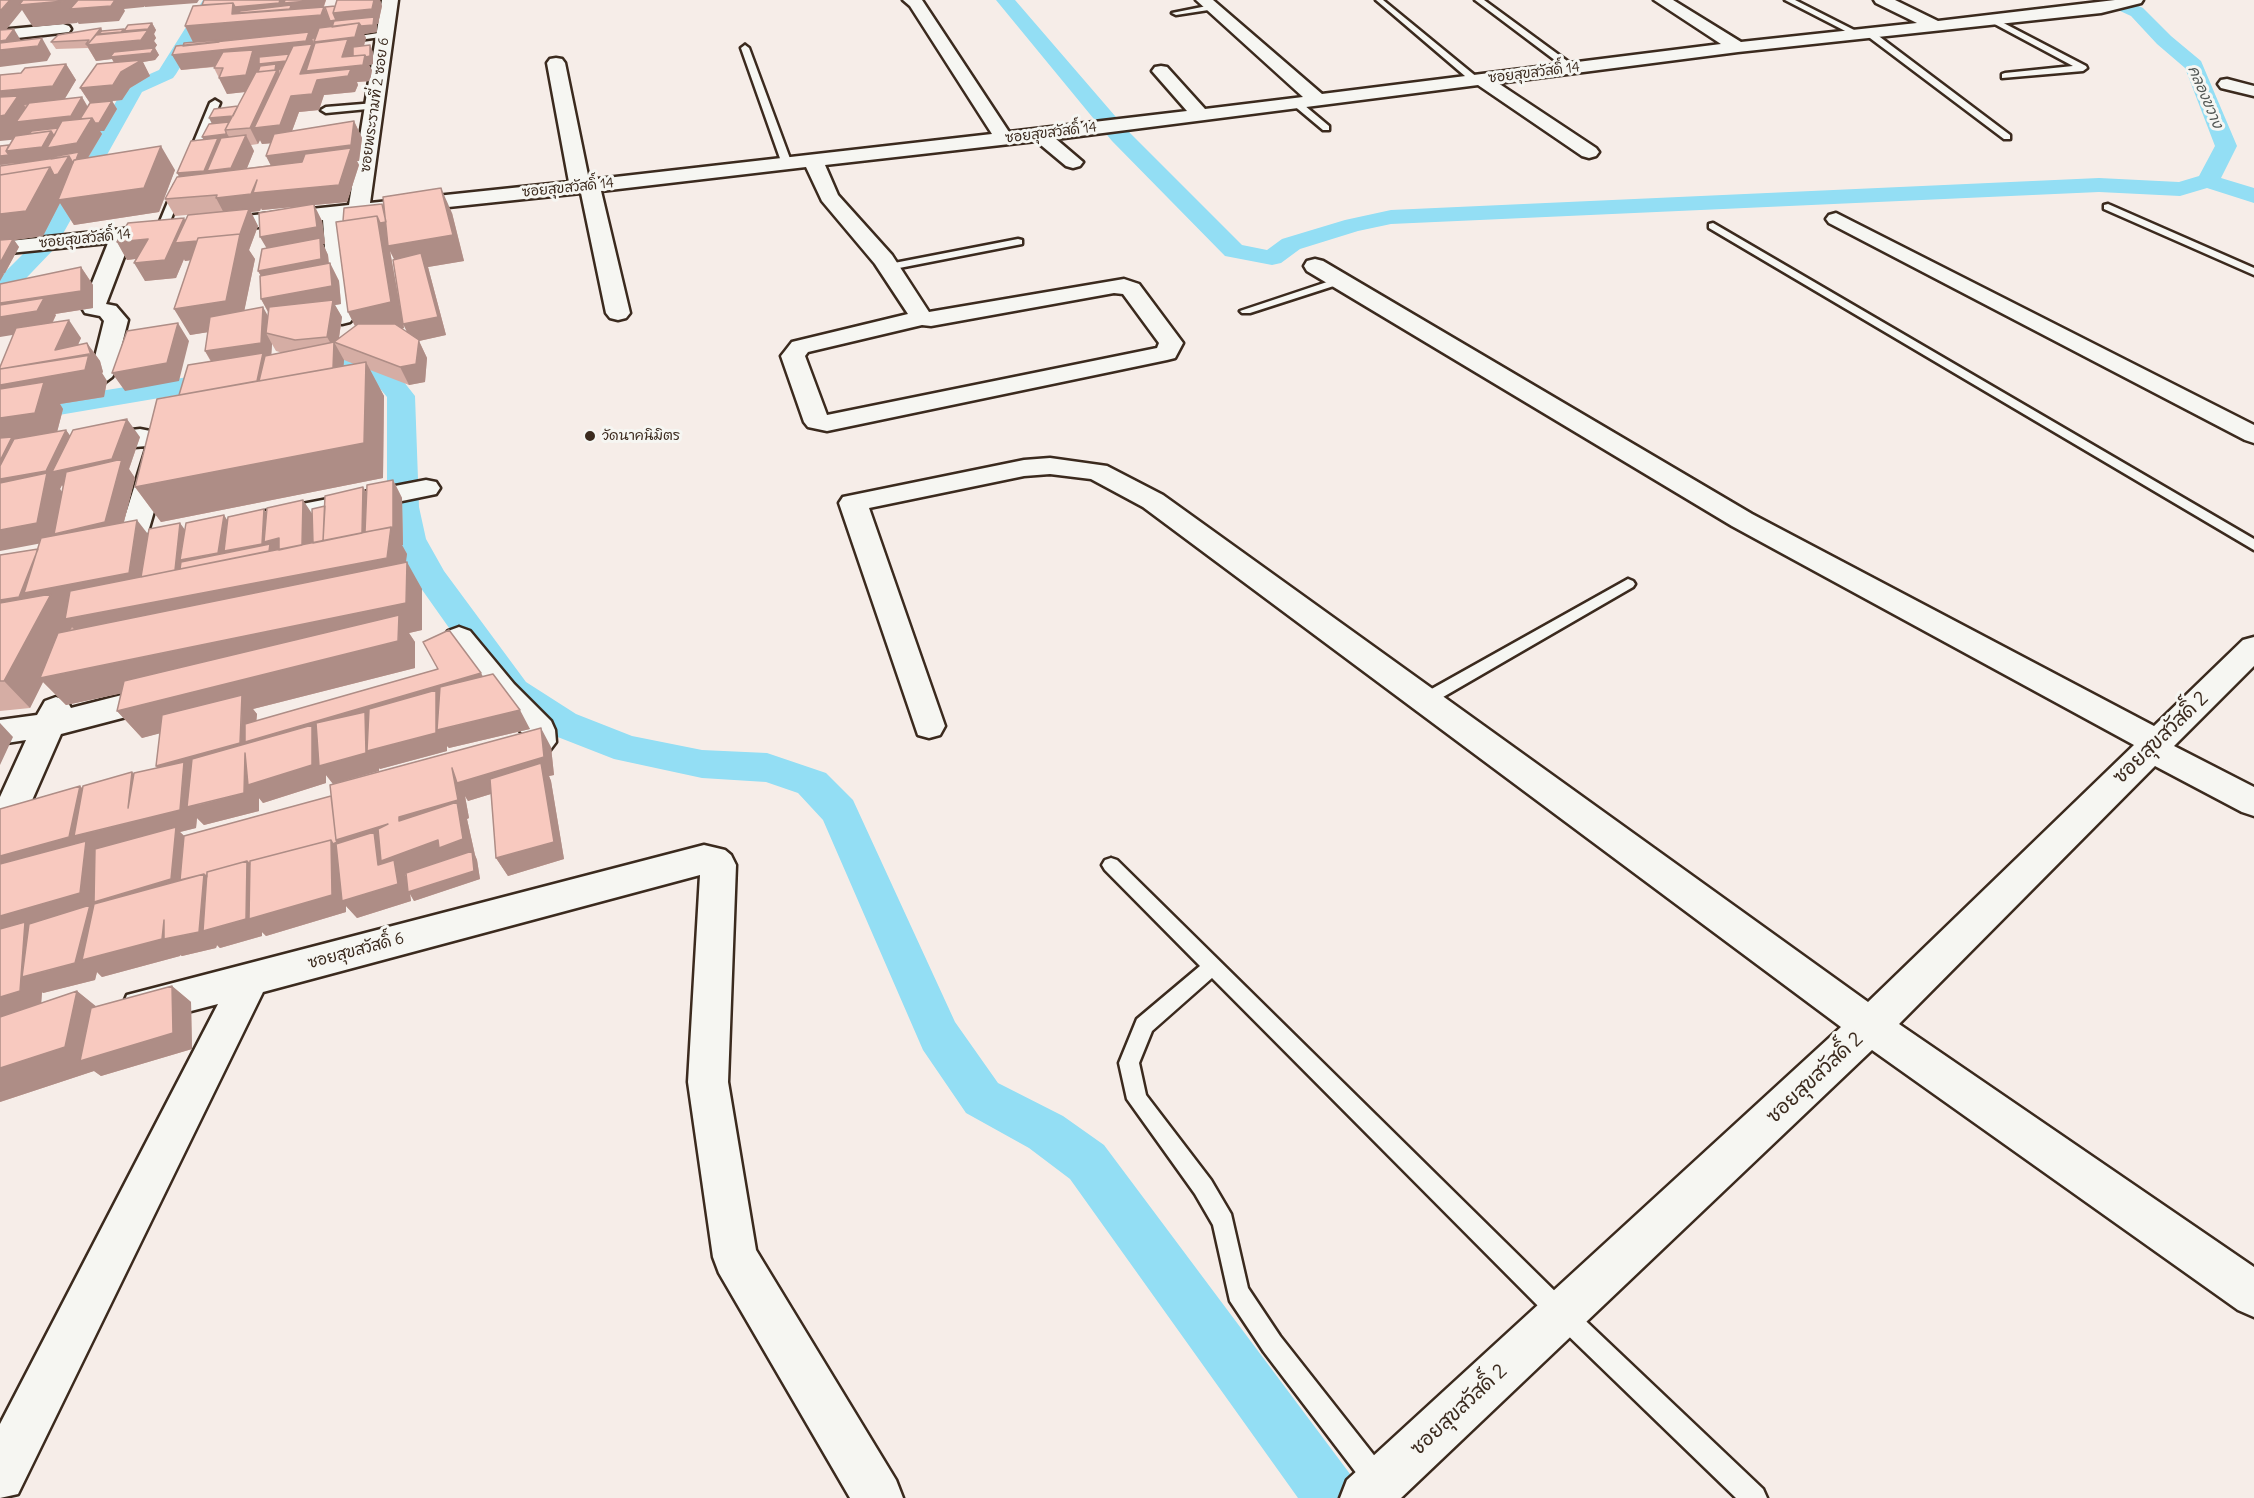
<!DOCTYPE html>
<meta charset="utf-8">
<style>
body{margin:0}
canvas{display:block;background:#f6ede8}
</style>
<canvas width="2254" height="1498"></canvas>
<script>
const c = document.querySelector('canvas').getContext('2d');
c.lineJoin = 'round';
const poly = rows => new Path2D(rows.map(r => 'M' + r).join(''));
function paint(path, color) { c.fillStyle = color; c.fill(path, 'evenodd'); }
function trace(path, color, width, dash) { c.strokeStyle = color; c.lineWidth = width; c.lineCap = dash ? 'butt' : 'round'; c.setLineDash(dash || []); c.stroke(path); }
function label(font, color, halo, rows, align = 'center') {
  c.font = font + ' Delius,"Playpen Sans Thai",sans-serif'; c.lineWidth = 6; c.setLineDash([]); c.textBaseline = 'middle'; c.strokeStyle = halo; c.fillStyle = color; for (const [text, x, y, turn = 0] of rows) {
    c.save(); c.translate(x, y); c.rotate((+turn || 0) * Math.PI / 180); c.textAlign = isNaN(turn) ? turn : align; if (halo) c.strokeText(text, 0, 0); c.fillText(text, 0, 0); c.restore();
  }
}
const canal = poly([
 [203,0,221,0,176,74,173,78,142,92,55,248,9,296,0,299,0,277,33,244,124,88,127,84,159,70,203,0],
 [996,0,1015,0,1128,131,1242,245,1267,250,1282,239,1345,220,1391,210,2099,178,2179,182,2199,176,2215,146,2185,68,2157,44,2131,16,2105,4,2102,0,2126,0,2143,8,2171,36,2201,61,2237,146,2221,178,2254,188,2254,203,2207,188,2180,196,2099,192,1391,224,1358,231,1300,249,1281,263,1272,265,1225,256,1112,141,996,0],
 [312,357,352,357,393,368,415,396,419,507,426,539,444,571,526,682,576,714,632,736,702,750,767,753,826,773,853,800,955,1022,998,1083,1063,1116,1104,1145,1353,1478,1362,1498,1298,1498,1070,1179,1029,1148,966,1113,923,1050,823,820,798,793,766,782,702,778,614,759,550,734,500,700,418,584,394,539,387,507,387,397,373,380,351,373,312,373,292,376,282,374,278,368,282,362,312,357],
 [232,370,242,372,246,378,242,384,0,425,0,407,232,370]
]);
const service = poly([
 [1376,0,1383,0,1478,78,1478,82,1472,82,1376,0],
 [1475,0,1484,0,1574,66,1574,70,1568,70,1475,0],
 [1785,0,1795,0,1862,34,1855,36,1785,0],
 [1212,5,1216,7,1215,9,1176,15,1172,13,1212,5],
 [1992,17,2086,66,2087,68,2083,71,2002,78,2002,74,2005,73,2073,66,1989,21,1988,19,1992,17],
 [1866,31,1872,31,2010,135,2010,139,2004,139,1866,35,1866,31],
 [385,32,388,32,388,36,344,42,340,39,385,32],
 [745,45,749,48,792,164,790,166,782,164,741,48,745,45],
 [215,100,220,103,196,161,188,163,186,161,210,103,215,100],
 [1292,100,1298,100,1329,126,1329,130,1323,130,1292,104,1292,100],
 [375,103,380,106,378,108,326,113,321,110,326,107,375,103],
 [175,185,184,187,166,231,165,233,157,233,156,231,175,185],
 [2108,204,2254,268,2254,275,2104,209,2104,205,2108,204],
 [1713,223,2254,539,2254,550,1709,228,1709,224,1713,223],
 [1018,239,1022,240,1022,244,889,270,884,267,889,264,1018,239],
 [1339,278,1345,281,1343,283,1250,313,1242,313,1240,311,1339,278],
 [1628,579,1633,581,1635,584,1633,587,1431,704,1419,704,1417,700,1419,696,1628,579],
 [1111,858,1117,860,1570,1306,1763,1489,1767,1498,1736,1498,1554,1322,1212,978,1152,1031,1139,1063,1146,1095,1211,1180,1231,1214,1248,1288,1280,1336,1388,1473,1391,1482,1388,1491,1379,1494,1370,1491,1264,1352,1230,1301,1213,1225,1195,1194,1127,1099,1119,1063,1137,1019,1200,966,1105,870,1102,865,1105,860,1111,858]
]);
const minor = poly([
 [382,0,398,0,370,203,569,182,547,63,550,59,556,58,562,59,565,63,589,180,992,134,910,6,903,0,922,0,1009,132,1187,111,1152,71,1155,67,1161,66,1167,67,1205,109,1303,97,1196,0,1213,0,1322,94,1721,44,1654,0,1673,0,1741,42,1917,23,1876,3,1874,0,1895,0,1938,21,2115,0,2143,0,2141,3,2101,13,1738,52,1498,83,1596,148,1599,152,1596,156,1589,158,1582,156,1478,85,1056,139,1083,162,1080,166,1073,168,1066,166,1036,141,825,165,838,195,892,255,929,312,1124,279,1139,284,1183,343,1175,358,1167,360,827,431,808,427,804,422,781,356,785,351,792,342,908,314,875,264,822,201,806,167,601,191,630,313,626,318,618,320,610,318,606,313,581,193,344,218,354,317,350,322,342,324,334,322,330,317,323,220,130,241,106,304,116,306,128,320,115,372,112,377,100,386,91,388,0,402,0,388,84,375,92,369,104,321,100,316,85,313,82,308,108,243,0,254,0,242,349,205,382,0],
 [1114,293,1123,294,1159,343,1157,348,827,415,805,356,808,352,922,325,931,326,1114,293],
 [63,24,69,26,71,29,69,32,0,40,0,30,63,24],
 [2227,79,2254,86,2254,96,2221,88,2218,84,2221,80,2227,79],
 [1836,213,2254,425,2254,443,2245,440,1829,223,1826,219,1829,215,1836,213],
 [1315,259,1323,261,1752,514,2154,726,2243,640,2254,637,2254,666,2174,746,2254,787,2254,816,2242,812,2155,766,1899,1024,2254,1267,2254,1317,2238,1310,1872,1050,1401,1498,1340,1498,1347,1480,1841,1027,1143,507,1091,479,1050,474,1024,476,869,508,945,726,940,735,929,738,918,735,839,503,843,497,1024,460,1050,458,1107,466,1163,495,1868,1002,2134,745,1732,526,1307,271,1304,266,1307,261,1315,259],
 [140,429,166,434,173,446,143,549,139,556,129,558,119,556,115,549,147,446,97,450,88,448,84,442,88,436,97,434,140,429],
 [426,480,436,482,440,488,436,494,266,529,256,526,252,520,256,514,266,511,426,480],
 [459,627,470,631,514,684,551,721,555,730,556,742,544,758,514,770,502,766,497,757,502,748,520,740,523,734,492,700,448,645,444,638,448,631,459,627],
 [161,685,172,689,177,697,172,705,61,734,12,846,0,850,0,797,26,740,0,744,0,720,37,715,45,701,56,697,67,701,71,708,161,685],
 [704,845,725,850,731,855,736,865,728,1082,756,1250,896,1480,903,1498,850,1498,719,1273,713,1257,688,1082,700,875,263,992,18,1494,0,1498,0,1424,218,1004,141,1024,127,1019,122,1007,127,995,704,845]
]);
const wall = poly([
 [326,0,324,7,325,7,335,6,337,0,380,0,382,6,378,24,377,24,377,32,364,34,366,38,364,46,373,52,373,64,369,65,372,70,370,81,357,82,358,85,355,92,324,95,319,110,299,112,292,131,354,121,362,138,359,161,357,161,359,165,347,202,314,205,322,221,325,244,323,244,328,255,329,264,330,263,339,281,341,304,335,305,342,317,339,338,355,326,348,312,343,221,382,204,384,208,452,213,464,261,428,267,446,335,419,341,427,358,425,382,409,385,370,370,384,396,383,478,161,522,135,487,179,395,211,362,205,351,208,332,190,335,190,260,185,261,184,259,176,278,145,281,136,259,127,260,117,242,185,221,220,212,175,216,165,199,179,176,177,173,203,140,212,124,238,106,245,92,227,94,214,68,215,67,181,70,183,46,193,42,185,26],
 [260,140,262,144,271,143,266,156,271,165,247,168,254,151,251,145,258,144],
 [300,206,266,248,258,271,261,276,261,299,268,312,268,316,244,311,255,259,249,250,258,226,251,212,260,211,261,208,262,210],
 [390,251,394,259,407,333,402,329,404,328],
 [272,344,276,351,283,353,271,355],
 [344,360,354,364,343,366],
 [152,23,156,30,154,34,156,38,154,41,157,45,155,48,159,55,155,60,143,62,150,76,130,88,122,100,112,101,117,109,104,131,100,131,102,134,88,158,175,170,159,212,74,225,60,203,43,236,14,240,19,247,5,273,3,274,4,274,0,281,14,164,0,165,12,140,21,73,66,64,76,80,64,99,82,97,88,107,90,103,80,88,114,63,112,59,96,61,88,48,56,49,51,42,101,28,102,31,124,29,125,30],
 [81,267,93,285,93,308,55,314,56,315,53,322,81,338,78,345,87,343,100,361,103,372,102,373,107,381,104,397,60,404,63,409,57,432,66,430,70,436,140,437,129,469,135,478,124,522,148,535,185,530,224,515,227,521,267,514,312,514,325,506,363,487,367,493,393,480,402,498,403,545,402,545,407,554,405,562,422,589,422,630,409,633,415,642,415,668,253,709,257,714,256,721,483,676,530,729,449,748,447,746,447,751,380,769,379,768,379,771,333,784,326,775,326,783,263,803,259,798,259,811,204,825,197,818,196,828,180,832,184,836,551,747,554,775,549,776,551,781,564,859,508,876,496,858,491,794,468,801,465,796,469,818,467,819,475,855,477,860,480,879,414,901,410,894,411,901,357,918,346,906,346,912,266,936,262,932,262,936,220,948,217,945,216,948,182,956,180,955,180,956,102,977,97,972,95,980,43,993,42,992,41,1003,77,991,96,1007,172,986,191,1002,192,1049,101,1076,94,1071,0,1102,0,809,80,786,83,789,132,772,134,774,157,768,156,766,160,733,142,738,117,711,122,693,66,705,43,682,30,708,0,711,0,555,38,549,39,544,0,367],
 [62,485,63,487,55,536,53,536,62,492,60,489]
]);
const shadedWall = poly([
 [10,0,199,0,197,3,145,7,144,6,144,7,124,9,125,11,119,21,79,24,77,22,77,23,33,27,22,10,6,30,0,31,0,11],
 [211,0,326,0,323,8,324,7,330,21,333,13,374,0,380,0,382,6,378,24,377,24,377,32,364,34,366,38,362,52,370,45,373,52,373,64,369,65,372,70,370,81,357,82,358,85,355,92,324,95,319,110,299,112,288,142,262,144,260,140,258,144,250,128,254,91,227,94,219,78,249,63,181,70,172,55,196,48,185,26],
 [331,37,314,42,321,57,312,39],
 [295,68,307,90,291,96,279,74,279,70],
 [152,23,156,30,154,34,156,38,154,41,157,45,155,48,159,55,155,60,143,62,150,76,130,88,122,100,112,101,117,109,104,131,100,131,102,134,87,159,161,146,175,170,159,212,74,225,60,203,43,236,14,240,19,247,5,273,3,274,4,274,0,281,0,214,14,163,0,165,0,156,6,151,27,138,24,134,20,139,0,141,0,91,66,64,76,80,63,102,24,105,33,119,82,97,91,113,90,103,80,88,115,64,112,59,96,61,86,44,94,38,101,28,105,36,124,29,125,31],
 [14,29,23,44,42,38,51,54,47,61,0,67,0,41],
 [233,116,237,124,213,126,209,118],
 [354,121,362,138,359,161,357,161,359,165,347,202,314,205,322,221,325,244,323,244,328,255,330,277,268,288,258,271,270,254,260,237,314,205,262,210,261,208,260,211,251,212,258,226,249,250,255,259,241,327,190,335,174,309,236,255,185,261,184,259,176,278,145,281,134,263,184,218,194,235,225,215,216,198,274,172,266,156],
 [226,132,231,140,246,135,254,151,240,185,187,190,177,173,206,145,202,137],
 [441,188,452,213,464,261,428,267,446,335,419,341,427,358,425,382,409,385,400,367,412,342,403,324,400,271,390,251,404,328,361,338,348,312,377,216,382,204,390,221],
 [148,239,158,256,127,260,117,242],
 [330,263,339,281,341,304,335,305,342,317,338,344,334,342,344,360,342,394,268,408,216,369,205,351,263,307,273,325,266,333,272,344,271,361,334,349,327,337,271,317,261,299],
 [81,267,93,285,93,308,55,314,56,315,49,329,0,337,0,303],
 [69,320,81,338,72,358,87,343,100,361,103,372,102,373,107,381,104,397,60,404,63,409,55,440,66,430,79,448,127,419,140,437,129,469,135,478,119,541,69,553,54,534,66,490,62,485,60,489,62,492,53,541,0,551,0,385,55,350],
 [178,323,189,341,179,381,125,391,112,373],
 [366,362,384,396,383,478,161,522,135,487],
 [393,480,402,498,403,545,402,545,407,554,403,585,89,646,72,627,46,677,406,603,407,562,422,589,422,630,409,633,415,642,415,668,253,709,257,714,255,739,481,673,491,691,445,705,447,708,447,728,520,710,530,729,449,748,447,746,447,751,380,769,379,768,379,771,333,784,326,775,326,783,263,803,259,798,259,811,204,825,197,818,196,828,180,832,193,844,189,885,204,881,204,874,209,879,247,868,247,861,252,867,331,844,331,840,333,844,337,842,336,840,341,839,337,794,343,803,347,837,388,824,401,842,385,847,387,849,388,858,438,840,443,847,463,839,460,821,411,834,412,839,399,821,399,817,458,800,452,768,461,782,544,757,541,728,551,747,554,775,549,776,551,781,564,859,508,876,496,858,554,842,543,778,468,801,465,796,469,818,467,819,475,855,477,860,480,879,414,901,410,894,411,901,357,918,346,906,346,912,266,936,262,932,262,936,220,948,217,945,216,948,182,956,180,955,180,956,102,977,97,972,95,980,43,993,42,992,41,1007,0,1020,0,997,20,991,23,943,0,950,0,916,80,893,84,856,0,879,0,856,69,837,80,786,98,804,92,832,140,820,128,808,132,772,148,790,146,818,180,810,182,781,172,784,156,766,240,743,242,712,142,738,117,711,398,641,399,635,66,705,43,682,30,708,4,681,41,612,38,609,36,615,0,621,0,600,19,597,39,548,55,567,46,589,129,573,137,520,158,547,154,577,174,573,180,523,194,542,192,558,218,553,224,515,236,534,234,549,262,544,264,509,276,527,275,539,279,538,289,553,302,550,303,500,315,518,314,543,329,540,329,505,335,514,335,540,362,534,363,487,374,506,373,531,393,527],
 [314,546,319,553,328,551,334,560,373,553,373,547,375,551,388,548,387,558,252,583,281,578,282,563,280,559,290,574,314,568],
 [188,591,191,595,71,618,70,616,151,601,152,594,155,598,188,592],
 [436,707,436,733,378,748,377,731,374,726],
 [365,729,366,753,326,764,326,743,324,741],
 [312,744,312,765,260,781,260,771,252,762,254,761,255,754,260,760],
 [245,764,244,793,198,805,200,780,197,777],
 [175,833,171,879,110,897,113,867,98,853],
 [376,850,378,865,391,883,390,872,395,878,397,878,398,884,346,900,345,858,340,852,344,851,350,858],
 [331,855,332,895,262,915,263,879,260,876],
 [472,858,474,871,409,891,407,877,405,875,447,859,451,866],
 [247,879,246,919,218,927,221,891,218,888],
 [202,892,199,932,181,936,164,920,162,939,101,955,109,922,106,919,108,918,108,915,113,919],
 [85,925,75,963,43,972,45,939,43,937],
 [0,723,13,737,0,765],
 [172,986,191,1002,192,1049,101,1076,94,1071,0,1102,0,1068,77,991,107,1015]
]);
const building = poly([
 [0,0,10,0,0,11,0,0],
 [23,0,65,0,64,1,19,5,23,0],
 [78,0,115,0,111,6,70,9,78,0],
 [204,0,280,0,279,3,235,7,233,3,202,5,204,0],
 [285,0,309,0,309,1,284,3,285,0],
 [337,0,374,0,372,9,333,13,337,0],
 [233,3,232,14,324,7,321,15,185,26,193,6,233,3],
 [291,5,290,9,239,13,240,11,291,5],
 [335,6,333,13,336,20,330,21,325,7,335,6],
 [374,17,373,25,361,26,359,23,332,27,334,21,374,17],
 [152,23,148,29,124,31,128,25,152,23],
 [359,23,355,37,314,42,319,28,359,23],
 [101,28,89,43,86,44,89,40,51,42,58,35,101,28],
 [14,29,6,40,0,41,0,30,14,29],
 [124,29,121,32,98,34,102,31,124,29],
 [148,30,141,40,87,45,96,35,148,30],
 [309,32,306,41,172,55,176,46,309,32],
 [42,38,38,46,0,50,0,43,42,38],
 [348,39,342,57,365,55,363,65,306,71,315,43,348,39],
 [219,40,219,42,183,46,184,43,219,40],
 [312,44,300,74,351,69,348,76,317,80,312,94,291,96,280,125,254,128,293,46,312,44],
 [370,45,370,56,366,57,365,55,353,56,353,47,370,45],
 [154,48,151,53,110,57,114,52,154,48],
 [253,50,246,75,219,78,223,68,214,68,223,52,253,50],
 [289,54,286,61,259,64,259,57,289,54],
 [142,60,121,72,113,85,80,88,97,64,142,60],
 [66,64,53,86,0,91,0,75,21,73,25,68,66,64],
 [276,64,275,70,258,72,260,66,276,64],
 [277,70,250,128,225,130,256,72,277,70],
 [18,96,5,115,0,116,0,97,18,96],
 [82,97,71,116,16,122,29,103,82,97],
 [112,101,99,123,95,123,92,118,80,119,90,103,112,101],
 [238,106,233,116,209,118,214,109,238,106],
 [92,118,77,143,47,148,62,121,92,118],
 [354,121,351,145,266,156,274,134,354,121],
 [229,122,225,130,226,132,226,134,202,137,209,124,229,122],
 [58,128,54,136,51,131,28,134,32,131,58,128],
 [51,131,42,147,6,151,15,136,51,131],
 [246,135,231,168,207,171,221,138,246,135],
 [218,138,204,171,177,173,191,141,218,138],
 [9,145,6,151,9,155,0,156,0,146,9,145],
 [161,146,144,188,58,200,74,160,161,146],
 [351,148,339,185,253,193,257,180,251,194,216,198,217,195,165,199,177,177,302,162,305,154,351,148],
 [79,152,76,160,74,160,73,163,69,156,51,159,52,157,79,152],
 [69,156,58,174,54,175,50,167,0,175,0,166,69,156],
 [50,167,26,211,0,214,0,175,50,167],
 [441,188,453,235,388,246,383,197,441,188],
 [314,204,317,227,260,237,259,213,314,204],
 [382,204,386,222,380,223,377,216,343,221,344,208,382,204],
 [249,209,240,234,198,238,197,241,175,243,188,215,249,209],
 [377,216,391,302,348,312,336,222,377,216],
 [184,218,165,260,134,263,148,239,117,242,128,223,184,218],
 [240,234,226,301,174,309,198,238,240,234],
 [320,238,321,259,258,271,262,249,320,238],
 [13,239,0,263,0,240,13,239],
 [421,253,438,317,403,324,393,260,421,253],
 [330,263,332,286,261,299,260,276,330,263],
 [81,267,81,291,0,303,0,284,81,267],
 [44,298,37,311,0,317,0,305,44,298],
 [333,300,327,337,295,340,266,333,269,307,333,300],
 [263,307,261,343,205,351,210,317,263,307],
 [69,320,55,350,87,343,91,355,0,369,0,367,16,328,69,320],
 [178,323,167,363,112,373,127,331,178,323],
 [358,324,395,324,419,340,416,364,400,367,334,342,333,368,259,381,265,356,334,342,358,324],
 [263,353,257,381,179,395,188,365,263,353],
 [89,354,85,370,0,385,0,369,89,354],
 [366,362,364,443,135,487,157,399,366,362],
 [44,382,35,413,0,418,0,389,44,382],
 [127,419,112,459,52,472,73,430,127,419],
 [66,430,46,471,0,479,0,466,14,439,66,430],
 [12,437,0,461,0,438,12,437],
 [122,459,105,522,54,534,66,472,122,459],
 [47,473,37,523,0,530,0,483,47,473],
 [393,480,393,527,365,532,367,485,393,480],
 [363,487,362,533,323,541,325,496,363,487],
 [303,500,302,545,279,550,279,538,264,542,267,508,303,500],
 [325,506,323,541,313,543,312,509,325,506],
 [264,509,262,544,224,551,228,517,264,509],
 [224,515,218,553,180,560,186,523,224,515],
 [137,520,129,573,24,593,41,538,137,520],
 [180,523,175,570,141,577,149,529,180,523],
 [391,527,387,558,65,619,70,591,391,527],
 [270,544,269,551,180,569,181,562,270,544],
 [38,549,19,597,0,600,0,555,38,549],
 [407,562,406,603,40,678,58,633,407,562],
 [51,594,4,681,0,681,0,603,51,594],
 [399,615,398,641,117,711,124,681,399,615],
 [449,630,481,673,245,742,245,724,438,669,423,642,449,630],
 [493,674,520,710,437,730,440,687,493,674],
 [436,690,436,733,367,751,369,709,436,690],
 [242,695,240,743,156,766,162,715,242,695],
 [365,712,366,753,319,766,316,723,365,712],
 [312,725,312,765,248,785,245,753,244,793,187,807,192,759,312,725],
 [541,728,544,757,457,783,452,768,458,800,399,817,399,821,457,802,463,839,439,848,438,840,381,861,378,829,388,824,336,840,330,785,541,728],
 [184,762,180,810,74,836,83,786,132,772,128,808,134,773,184,762],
 [541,763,554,842,496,858,490,779,541,763],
 [80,786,69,837,0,856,0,809,80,786],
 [331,796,336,840,337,842,333,844,331,840,250,861,250,865,247,861,207,872,207,877,204,874,180,880,184,836,331,796],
 [176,827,171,879,94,902,95,849,176,827],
 [374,832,378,865,394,860,398,884,342,901,336,844,374,832],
 [331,840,332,895,249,919,250,861,331,840],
 [86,841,80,893,0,916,0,864,86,841],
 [472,851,474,871,408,892,406,873,472,851],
 [247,861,246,919,203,931,207,872,247,861],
 [204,874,199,932,164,939,164,920,162,939,82,960,94,904,204,874],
 [90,905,75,963,22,977,29,924,90,905],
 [25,922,20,991,0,997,0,929,25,922],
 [172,986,173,1033,80,1061,91,1008,172,986],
 [77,991,65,1047,0,1068,0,1017,77,991]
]);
const markers = [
 [590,436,6,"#3b2a1e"]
];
const farStreetnames = [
 ["ซอยสุขสวัสดิ์ 14",1534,73,-7],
 ["ซอยพระรามที่ 2 ซอย 6",375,105,-82],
 ["ซอยสุขสวัสดิ์ 14",1051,133,-7],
 ["ซอยสุขสวัสดิ์ 14",568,188,-6],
 ["ซอยสุขสวัสดิ์ 14",85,239,-6]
];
const farPoinames = [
 ["วัดนาคนิมิตร",602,436]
];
const farWaternames = [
 ["คลองขวาง",2205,97,67]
];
const streetNames = [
 ["ซอยสุขสวัสดิ์ 6",356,951,-15]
];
const nearStreetnames = [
 ["ซอยสุขสวัสดิ์ 2",2161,738,-44],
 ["ซอยสุขสวัสดิ์ 2",1815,1078,-43],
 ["ซอยสุขสวัสดิ์ 2",1459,1410,-43]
];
paint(canal, '#93def4');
trace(service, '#3b2a1e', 5);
trace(minor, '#3b2a1e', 5);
paint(service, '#f6f6f2');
paint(minor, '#f6f6f2');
paint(wall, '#d5ada4');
paint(shadedWall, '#ae8d86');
paint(building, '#f8c9bf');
trace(building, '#ae8d86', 1.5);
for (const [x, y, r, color] of markers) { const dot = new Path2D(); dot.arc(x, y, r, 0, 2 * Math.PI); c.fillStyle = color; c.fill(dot); trace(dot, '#f6f6f2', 2); }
label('14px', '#3b2a1e', '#f6f6f2', farStreetnames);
label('14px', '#3b2a1e', '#f6f6f2', farPoinames, 'left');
label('italic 15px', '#515754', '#f6f6f2', farWaternames);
label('16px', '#3b2a1e', '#f6f6f2', streetNames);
label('20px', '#3b2a1e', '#f6f6f2', nearStreetnames);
</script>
